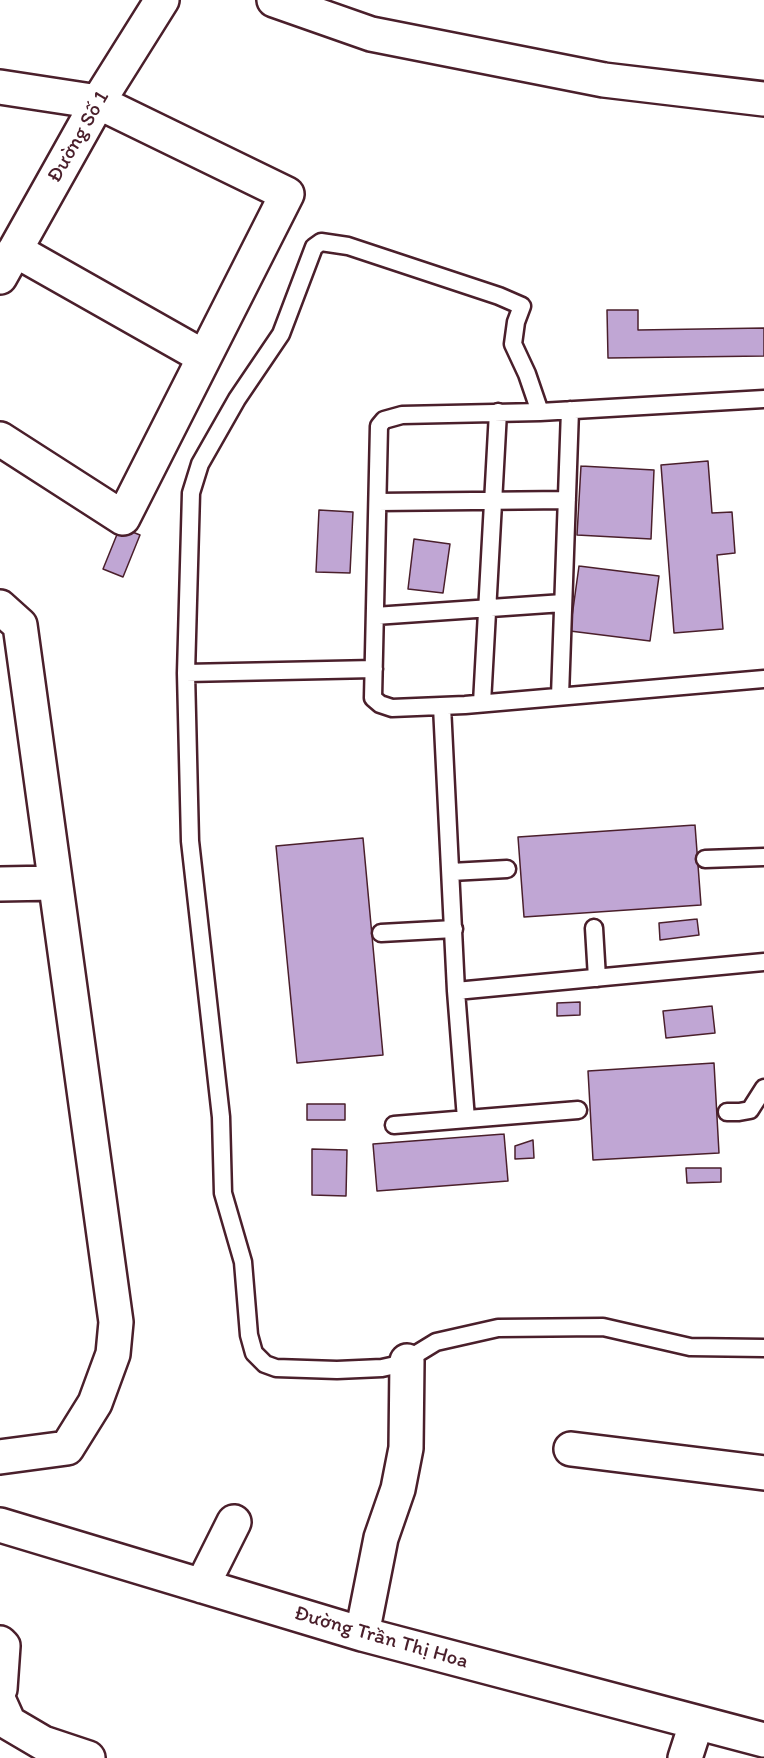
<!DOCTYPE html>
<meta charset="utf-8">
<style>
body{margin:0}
canvas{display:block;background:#fff}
</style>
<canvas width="764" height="1758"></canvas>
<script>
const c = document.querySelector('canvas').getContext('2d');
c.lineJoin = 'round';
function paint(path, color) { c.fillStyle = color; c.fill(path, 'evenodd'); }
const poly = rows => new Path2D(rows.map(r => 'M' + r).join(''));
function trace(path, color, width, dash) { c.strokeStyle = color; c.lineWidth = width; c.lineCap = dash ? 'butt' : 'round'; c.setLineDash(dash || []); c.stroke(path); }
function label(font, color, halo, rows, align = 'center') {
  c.font = font + ' Itim,sans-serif'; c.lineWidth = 6; c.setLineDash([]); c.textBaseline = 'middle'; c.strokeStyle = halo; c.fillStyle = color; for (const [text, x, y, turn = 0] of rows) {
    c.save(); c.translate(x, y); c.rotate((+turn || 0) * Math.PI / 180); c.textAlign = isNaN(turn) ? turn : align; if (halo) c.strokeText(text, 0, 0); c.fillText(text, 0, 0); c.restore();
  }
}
const building = poly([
 [607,310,638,310,638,330,764,328,764,356,608,358,607,310],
 [708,461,712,513,732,512,735,553,717,555,723,629,674,633,661,465,708,461],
 [581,466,654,470,651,539,577,535,581,466],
 [319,510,353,512,350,573,316,572,319,510],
 [120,527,140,535,123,577,103,569,120,527],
 [414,539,450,544,443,593,408,589,414,539],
 [579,566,659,576,650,641,570,631,579,566],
 [695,825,701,905,524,917,518,837,695,825],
 [363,838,383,1055,297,1063,276,846,363,838],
 [697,919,699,935,660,940,659,923,697,919],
 [580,1002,580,1015,557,1016,557,1003,580,1002],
 [712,1006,715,1033,666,1038,663,1011,712,1006],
 [714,1063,719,1153,593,1160,588,1071,714,1063],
 [307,1104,345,1104,345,1120,307,1120,307,1104],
 [504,1134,508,1181,377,1191,373,1144,504,1134],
 [533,1140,534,1158,515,1159,515,1146,533,1140],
 [312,1149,347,1150,346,1196,312,1195,312,1149],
 [686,1168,721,1168,721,1182,687,1183,686,1168]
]);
const service = poly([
 [764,399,540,412,527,374,513,344,516,322,522,306,499,296,348,246,321,242,314,247,281,334,237,399,200,464,191,493,186,673,190,841,221,1117,223,1193,243,1262,249,1335,254,1353,265,1364,276,1368,337,1370,382,1368,400,1364,436,1342,498,1328,603,1327,690,1347,764,1348],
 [540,412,402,415,384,420,379,426,373,698,380,704,392,708,465,705,764,679],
 [378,502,567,500],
 [375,616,563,603],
 [186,673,374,669],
 [560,696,570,410],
 [482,703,498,412],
 [442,706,456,991,466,1119],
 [705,859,764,857],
 [451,872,507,869],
 [594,928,597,978],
 [381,933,454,929],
 [456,991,764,962],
 [727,1112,739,1112,750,1110,764,1088],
 [394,1125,578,1110]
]);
const minor = poly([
 [274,0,371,34,604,80,764,99],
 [0,87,98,102,287,194,123,518,0,439],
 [15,250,204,357],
 [0,277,98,102,162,0],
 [0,607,20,625,116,1322,113,1354,95,1403,67,1448,0,1457],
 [0,884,54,883],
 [571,1449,764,1473],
 [0,1525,362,1634,764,1740],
 [202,1586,234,1522],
 [362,1634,381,1538,398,1489,406,1448,407,1361],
 [0,1643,3,1646,0,1689],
 [0,1703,9,1723,43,1743,88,1758],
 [685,1758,696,1724]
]);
const streetNames = [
 ["Đường Số 1",79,137,-60],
 ["Đường Trần Thị Hoa",381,1638,16]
];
paint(building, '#c0a6d4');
trace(building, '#4a1f2b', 1.5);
trace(service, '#4a1f2b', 21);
trace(minor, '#4a1f2b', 38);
trace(service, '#fff', 16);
trace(minor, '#fff', 33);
label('21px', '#4a1f2b', '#fff', streetNames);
</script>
